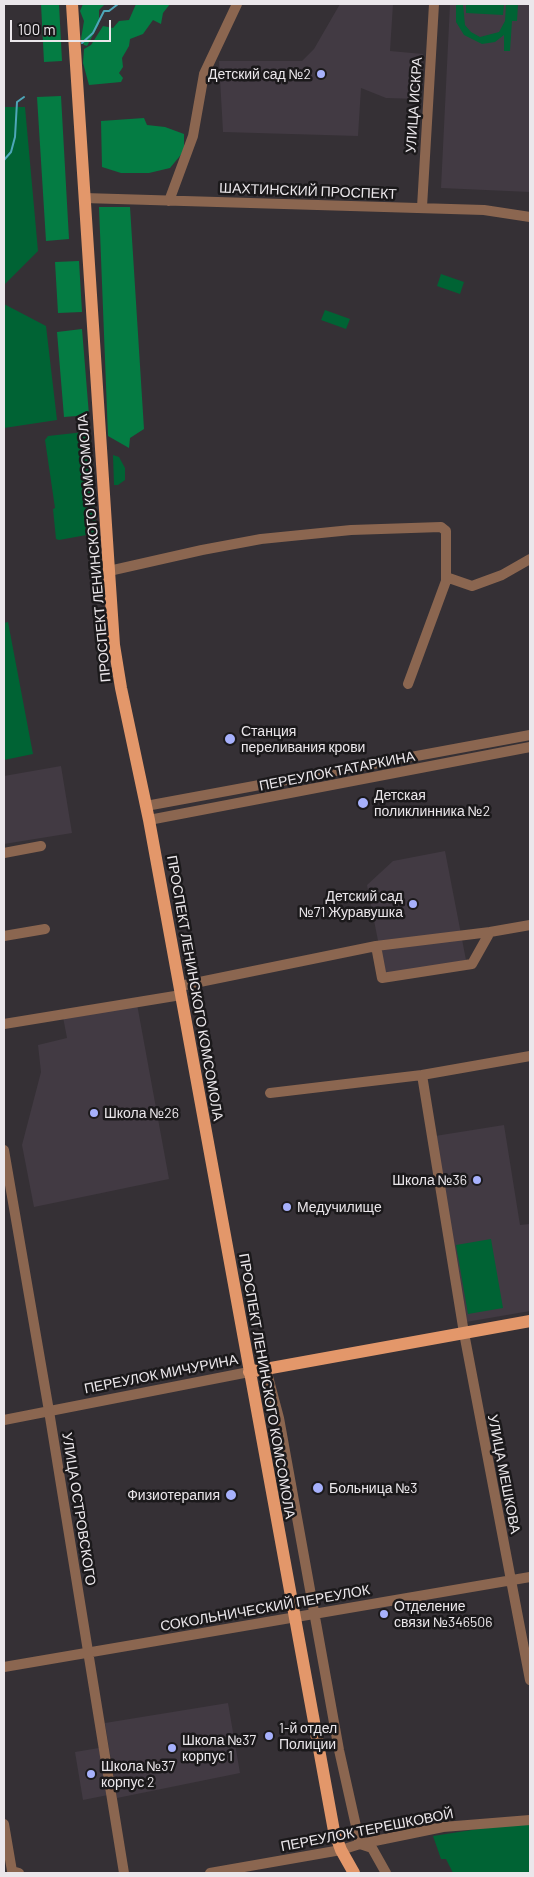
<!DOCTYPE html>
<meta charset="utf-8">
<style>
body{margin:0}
#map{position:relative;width:534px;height:1877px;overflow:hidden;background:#353035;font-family:Barlow,sans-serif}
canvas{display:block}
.frame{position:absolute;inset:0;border:5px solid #ebe7eb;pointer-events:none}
.scale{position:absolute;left:10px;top:20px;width:101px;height:22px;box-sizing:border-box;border:2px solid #ebe7eb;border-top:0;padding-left:6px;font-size:15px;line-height:18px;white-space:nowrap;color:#ebe7eb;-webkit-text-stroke:4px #1b191b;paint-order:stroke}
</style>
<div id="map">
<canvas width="534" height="1877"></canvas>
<div class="frame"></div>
<div class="scale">100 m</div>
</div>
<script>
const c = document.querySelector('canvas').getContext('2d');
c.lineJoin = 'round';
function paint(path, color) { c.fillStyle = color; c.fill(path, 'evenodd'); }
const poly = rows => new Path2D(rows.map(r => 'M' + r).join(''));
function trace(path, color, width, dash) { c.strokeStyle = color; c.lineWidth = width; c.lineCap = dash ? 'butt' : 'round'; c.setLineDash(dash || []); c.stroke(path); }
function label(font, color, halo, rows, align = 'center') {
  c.font = font + ' Barlow,sans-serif'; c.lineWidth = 5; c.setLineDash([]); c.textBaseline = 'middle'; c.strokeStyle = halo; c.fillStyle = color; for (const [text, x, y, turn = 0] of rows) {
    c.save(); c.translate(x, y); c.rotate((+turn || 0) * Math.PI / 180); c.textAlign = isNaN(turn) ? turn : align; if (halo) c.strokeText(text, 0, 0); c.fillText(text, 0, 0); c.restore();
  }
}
const built = poly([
 [340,4,393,4,390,51,423,54,421,99,386,98,361,88,358,136,223,132,219,61,302,61,314,49],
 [450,4,530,4,530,192,441,188],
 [61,766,72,833,4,844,4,776],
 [445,851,466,960,385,976,367,885,393,861],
 [137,1004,169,1179,34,1207,22,1145,41,1072,38,1045,67,1038,63,1017],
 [504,1125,520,1225,530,1224,530,1311,466,1322,435,1136],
 [228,1703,240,1773,117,1798,105,1723],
 [99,1748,108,1795,83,1800,75,1752]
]);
const green = poly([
 [456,4,463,4,465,25,471,32,480,37,499,32,505,21,506,4,518,4,517,21,512,21,510,51,504,51,504,35,495,42,482,44,464,35,456,22],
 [466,4,504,4,503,15,466,13],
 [4,107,25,107,38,251,4,285],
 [441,274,464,282,460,294,437,286],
 [4,304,46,326,57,420,4,428],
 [325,310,350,319,346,329,321,320],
 [84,432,89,434,91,441,96,530,92,534,59,540,56,539,53,509,55,508,45,440,48,436],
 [113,455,119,457,125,468,125,480,118,485,114,485],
 [8,622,33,754,4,760,4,623],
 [491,1239,503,1308,468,1314,456,1245],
 [530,1821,530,1873,453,1873,446,1859,441,1859,433,1836]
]);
const forest = poly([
 [41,4,59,4,62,61,44,62],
 [83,4,105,4,99,10,99,24,87,46,84,45,81,39,84,21,80,11],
 [136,4,170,4,163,13,161,24,153,20,143,34,130,39,129,46,122,58,123,67,119,73,123,78,121,82,89,85,83,63,84,49,91,45,103,26,113,28,119,21,129,20],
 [61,96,69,239,46,241,37,97],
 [144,118,147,125,165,127,184,134,184,151,170,168,149,173,121,173,102,167,101,121],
 [99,207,130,207,144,429,130,438,129,448,108,436],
 [79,261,82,312,58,313,55,262],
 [82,329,89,415,64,417,57,332]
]);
const stream = poly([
 [82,43,93,33,104,11,109,11,118,4],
 [4,160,11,152,15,137,17,102,24,97]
]);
const minor = poly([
 [84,198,484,210,530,217],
 [169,201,193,136,204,74,237,4],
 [422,207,434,4],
 [109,571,202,550,261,539,351,530,441,527,446,531,446,581,408,684],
 [446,577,472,586,502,575,530,559],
 [146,806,530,735],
 [149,820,530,747],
 [4,853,41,846],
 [4,936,45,929],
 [376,946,490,932],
 [180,986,376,946,382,978,472,964,490,932,530,925],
 [4,1024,181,995],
 [530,1056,422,1075,464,1333,530,1680],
 [270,1093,422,1075],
 [4,1150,49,1411,124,1873],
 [266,1369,279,1418,339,1750,360,1844,372,1848,386,1873],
 [4,1420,249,1372],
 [4,1667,530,1577],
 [4,1824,12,1871,19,1873],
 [210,1873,341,1850,360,1844,443,1827,530,1820]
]);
const major = poly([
 [72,4,109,571,114,645,121,688,149,820,334,1831,341,1850,354,1873],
 [249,1372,530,1321]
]);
const markers = [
 [321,74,5,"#a7b1fc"],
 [230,739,6,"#a7b1fc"],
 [363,803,6,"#a7b1fc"],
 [413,904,5,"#a7b1fc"],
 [94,1113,5,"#a7b1fc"],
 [477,1180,5,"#a7b1fc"],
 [287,1207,5,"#a7b1fc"],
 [318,1488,6,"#a7b1fc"],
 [231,1495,6,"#a7b1fc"],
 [384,1614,5,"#a7b1fc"],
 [269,1736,5,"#a7b1fc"],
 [172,1748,5,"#a7b1fc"],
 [91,1774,5,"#a7b1fc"]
];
const poiNames = [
 ["Детский сад №2",311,74,"right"],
 ["Станция",241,731],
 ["переливания крови",241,747],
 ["Детская",374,795],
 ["поликлинника №2",374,811],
 ["Детский сад",403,896,"right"],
 ["№71 Журавушка",403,912,"right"],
 ["Школа №26",104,1113],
 ["Школа №36",467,1180,"right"],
 ["Медучилище",297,1207],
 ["Больница №3",329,1488],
 ["Физиотерапия",220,1495,"right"],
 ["Отделение",394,1606],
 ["связи №346506",394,1622],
 ["1-й отдел",279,1728],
 ["Полиции",279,1744],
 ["Школа №37",182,1740],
 ["корпус 1",182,1756],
 ["Школа №37",101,1766],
 ["корпус 2",101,1782]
];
const streetNames = [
 ["УЛИЦА ИСКРА",414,105,-86],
 ["ШАХТИНСКИЙ ПРОСПЕКТ",308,191,2],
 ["ПРОСПЕКТ ЛЕНИНСКОГО КОМСОМОЛА",94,548,-95],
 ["ПЕРЕУЛОК ТАТАРКИНА",337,771,-11],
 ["ПРОСПЕКТ ЛЕНИНСКОГО КОМСОМОЛА",195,988,80],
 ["ПЕРЕУЛОК МИЧУРИНА",161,1374,-11],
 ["ПРОСПЕКТ ЛЕНИНСКОГО КОМСОМОЛА",267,1386,80],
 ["УЛИЦА МЕШКОВА",504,1474,79],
 ["УЛИЦА ОСТРОВСКОГО",79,1509,81],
 ["СОКОЛЬНИЧЕСКИЙ ПЕРЕУЛОК",265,1608,-10],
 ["ПЕРЕУЛОК ТЕРЕШКОВОЙ",367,1830,-11]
];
paint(built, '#423a43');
paint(green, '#006334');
paint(forest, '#047c43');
trace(stream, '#4da7b9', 2);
trace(minor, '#8b6650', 10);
trace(major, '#e3976a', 12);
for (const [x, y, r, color] of markers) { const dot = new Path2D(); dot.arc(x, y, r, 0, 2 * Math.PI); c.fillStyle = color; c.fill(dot); trace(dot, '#1b191b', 2); }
label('14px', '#ebe7eb', '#1b191b', poiNames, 'left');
label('14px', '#ebe7eb', '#1b191b', streetNames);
</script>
